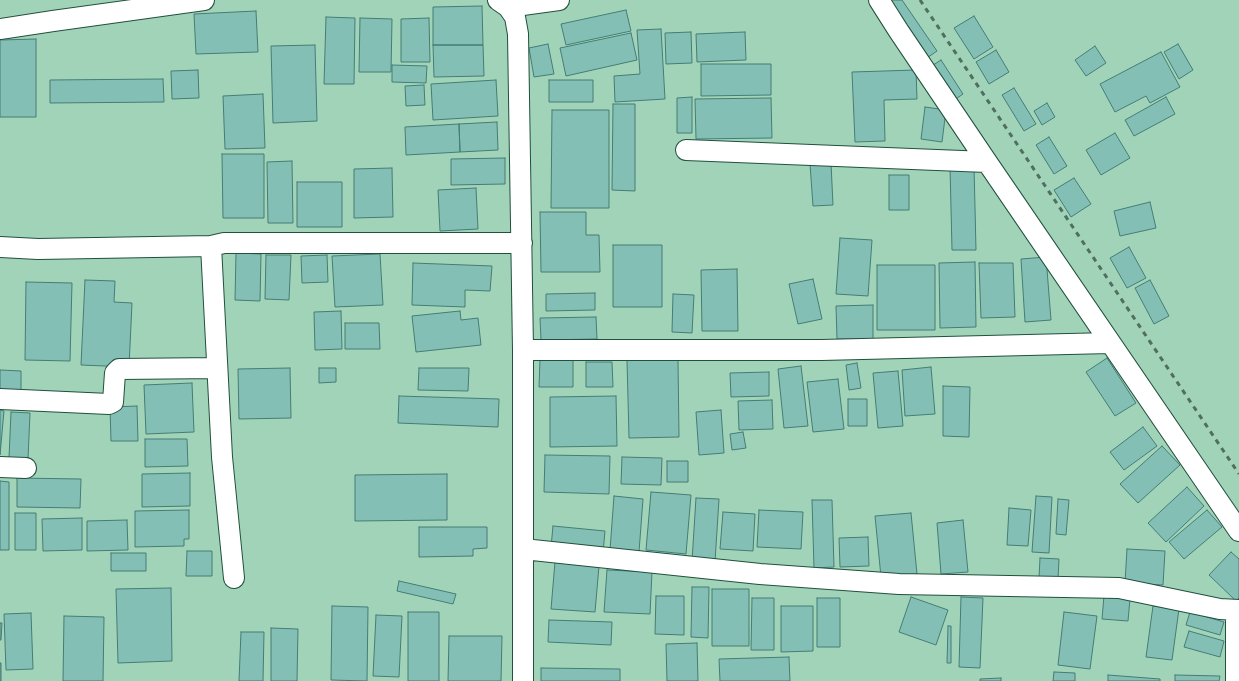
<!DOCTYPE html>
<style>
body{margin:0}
canvas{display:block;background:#a1d3b9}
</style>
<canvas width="1239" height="681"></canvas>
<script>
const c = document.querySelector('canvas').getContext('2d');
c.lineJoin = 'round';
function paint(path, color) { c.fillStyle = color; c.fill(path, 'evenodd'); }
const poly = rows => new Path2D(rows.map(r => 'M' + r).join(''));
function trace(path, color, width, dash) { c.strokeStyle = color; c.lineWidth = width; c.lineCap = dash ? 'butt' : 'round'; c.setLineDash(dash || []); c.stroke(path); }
const building = poly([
 [884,0,902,0,937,51,924,60,884,0],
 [482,6,483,45,433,45,433,7,482,6],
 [626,10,631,31,566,45,561,24,626,10],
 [256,11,258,52,196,54,194,14,256,11],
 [974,16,993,47,974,59,954,28,974,16],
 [326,17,355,18,354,84,324,84,326,17],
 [360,18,392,19,391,72,359,72,360,18],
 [429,18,430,62,401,62,401,19,429,18],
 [661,29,665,99,615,102,614,76,640,74,637,30,661,29],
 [691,32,692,63,666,64,665,33,691,32],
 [745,32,746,60,697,62,696,34,745,32],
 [631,33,637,60,566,76,560,48,631,33],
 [36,39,36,117,0,117,0,40,36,39],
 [548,44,554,74,534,77,529,48,548,44],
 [1178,44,1193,70,1179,79,1164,52,1178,44],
 [315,45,317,121,273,123,271,46,315,45],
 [433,45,483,45,484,76,434,77,433,45],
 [1095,46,1106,63,1086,76,1075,60,1095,46],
 [996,50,1009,72,989,84,976,62,996,50],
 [1161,52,1180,87,1150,103,1146,96,1115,112,1100,84,1161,52],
 [941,60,963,94,950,103,927,69,941,60],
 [701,64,771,64,771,95,701,96,701,64],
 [392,65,427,66,426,83,392,82,392,65],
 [198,70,199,98,172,99,171,71,198,70],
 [916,70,917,99,884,100,885,141,855,142,852,72,916,70],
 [163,79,164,102,50,103,50,80,163,79],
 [496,80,498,116,433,120,431,84,496,80],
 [549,80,593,80,593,102,549,102,549,80],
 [424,85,425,105,406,106,405,86,424,85],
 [1014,88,1036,124,1024,131,1002,95,1014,88],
 [263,94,265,148,225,149,223,96,263,94],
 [692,97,692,133,677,133,677,98,692,97],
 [1166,97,1175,114,1134,136,1125,120,1166,97],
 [771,98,772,138,696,139,695,99,771,98],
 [1047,103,1055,117,1042,125,1034,111,1047,103],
 [613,104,635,104,635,191,612,190,613,104],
 [925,107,946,110,942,142,921,139,925,107],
 [552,110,609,110,609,208,551,208,552,110],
 [497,122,498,150,460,152,459,124,497,122],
 [459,124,460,152,406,155,405,127,459,124],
 [1115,133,1130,158,1101,175,1086,150,1115,133],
 [1049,137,1067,166,1054,174,1036,145,1049,137],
 [222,154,264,154,264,218,223,218,222,154],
 [505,158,505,184,451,185,451,159,505,158],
 [292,161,293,223,268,223,267,162,292,161],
 [831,163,833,205,813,206,810,164,831,163],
 [950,166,974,166,976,250,952,250,950,166],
 [392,168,393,217,354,218,354,169,392,168],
 [889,175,909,175,909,210,889,210,889,175],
 [1074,178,1091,204,1071,217,1054,190,1074,178],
 [297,182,342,182,342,227,297,227,297,182],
 [476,188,478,229,440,231,438,190,476,188],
 [1150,202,1156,228,1120,236,1114,211,1150,202],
 [540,212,586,212,586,235,599,235,600,272,541,272,540,212],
 [840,238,872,240,868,296,836,294,840,238],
 [613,245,662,245,662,307,613,307,613,245],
 [1129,247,1146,278,1127,288,1110,258,1129,247],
 [236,253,261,254,260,301,235,300,236,253],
 [380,254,383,305,335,307,332,256,380,254],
 [266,255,291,255,289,300,265,299,266,255],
 [327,255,328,282,302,283,301,256,327,255],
 [1046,257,1051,320,1025,322,1021,259,1046,257],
 [975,262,976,327,940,328,939,263,975,262],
 [413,263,492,266,490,291,465,290,465,307,412,305,413,263],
 [979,263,1013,263,1015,317,981,318,979,263],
 [877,265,935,265,935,330,877,330,877,265],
 [737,269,738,331,702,331,701,270,737,269],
 [813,279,822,319,798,324,789,284,813,279],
 [85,280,115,281,114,302,132,303,129,367,81,365,85,280],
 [1150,280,1169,316,1154,324,1135,288,1150,280],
 [26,282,72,283,70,361,25,360,26,282],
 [595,293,595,310,546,311,546,294,595,293],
 [673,294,694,295,692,333,672,332,673,294],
 [873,305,873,339,837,339,836,306,873,305],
 [341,311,342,349,315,350,314,312,341,311],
 [460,311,461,320,478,318,481,345,416,352,412,316,460,311],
 [596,317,597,339,541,340,540,318,596,317],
 [345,323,379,323,380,349,345,349,345,323],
 [1107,358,1136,403,1115,416,1086,372,1107,358],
 [540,359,573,360,573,387,539,387,540,359],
 [678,359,679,437,629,438,627,360,678,359],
 [586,362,612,362,613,387,586,387,586,362],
 [857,363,861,388,849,390,846,365,857,363],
 [801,366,808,426,784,428,778,369,801,366],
 [931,367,935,414,905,416,902,370,931,367],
 [290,368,291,418,239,419,238,369,290,368],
 [319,368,336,368,336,382,319,383,319,368],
 [419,368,469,368,468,391,418,390,419,368],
 [0,370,21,371,21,392,0,392,0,370],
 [898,371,903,426,878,428,873,373,898,371],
 [769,372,769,396,731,397,730,373,769,372],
 [838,379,844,429,813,432,807,382,838,379],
 [192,383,194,432,146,434,144,385,192,383],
 [943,386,970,387,969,437,943,436,943,386],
 [399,396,499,399,498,427,398,423,399,396],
 [616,396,617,446,550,447,550,397,616,396],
 [848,399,867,399,867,426,848,426,848,399],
 [772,400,773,429,739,430,738,401,772,400],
 [137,406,138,441,111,441,110,407,137,406],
 [0,410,4,411,0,455,0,410],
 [721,410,724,453,699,455,696,412,721,410],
 [11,412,30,413,28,459,9,458,11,412],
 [1143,427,1157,446,1124,470,1110,452,1143,427],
 [743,432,746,448,732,450,730,434,743,432],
 [145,439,187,439,188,466,145,467,145,439],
 [1162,446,1180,465,1138,503,1120,484,1162,446],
 [545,455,610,456,609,494,544,492,545,455],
 [622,457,662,458,661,485,621,484,622,457],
 [667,461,688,461,688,482,667,482,667,461],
 [190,473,190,506,142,507,142,474,190,473],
 [447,474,447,520,355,521,355,475,447,474],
 [17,478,81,479,80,508,17,507,17,478],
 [0,481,9,482,9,550,0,550,0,481],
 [1187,487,1204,506,1166,542,1148,523,1187,487],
 [651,492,691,495,686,554,646,550,651,492],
 [614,496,643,499,639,552,610,550,614,496],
 [1036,496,1052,497,1049,553,1032,552,1036,496],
 [696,498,719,499,715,562,692,561,696,498],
 [1058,499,1069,500,1066,535,1056,534,1058,499],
 [812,500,832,500,834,567,814,568,812,500],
 [1009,508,1031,510,1028,546,1007,545,1009,508],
 [189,510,189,539,184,539,184,546,135,547,135,511,189,510],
 [759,510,803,512,801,549,757,547,759,510],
 [1207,510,1222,527,1184,559,1169,542,1207,510],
 [723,512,755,514,753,551,720,549,723,512],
 [15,513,36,513,36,550,15,550,15,513],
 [911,513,917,574,881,577,875,516,911,513],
 [82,518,82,550,43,551,42,519,82,518],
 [127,520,128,550,87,551,87,521,127,520],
 [963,520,968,572,941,574,937,523,963,520],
 [553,526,605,531,603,553,551,547,553,526],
 [419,527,487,527,487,548,473,549,473,556,419,557,419,527],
 [868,537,869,566,840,567,839,538,868,537],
 [1127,549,1165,551,1163,585,1125,583,1127,549],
 [187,551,212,551,212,576,186,576,187,551],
 [1231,552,1239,559,1239,598,1236,601,1209,575,1231,552],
 [111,553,146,553,146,571,111,571,111,553],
 [1040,558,1059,559,1058,579,1039,578,1040,558],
 [555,562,599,566,595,612,551,609,555,562],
 [607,570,652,572,650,614,604,612,607,570],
 [399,581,456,594,453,604,397,591,399,581],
 [692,587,709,587,708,638,691,637,692,587],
 [171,588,172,661,118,663,116,589,171,588],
 [712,589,749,589,749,646,712,646,712,589],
 [656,596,684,596,684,635,655,634,656,596],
 [1104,596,1130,599,1128,621,1102,619,1104,596],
 [911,597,948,610,936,645,899,632,911,597],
 [961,597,983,598,980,668,959,667,961,597],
 [752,598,774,598,774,650,751,650,752,598],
 [817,598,840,598,840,647,817,647,817,598],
 [332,606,368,607,367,681,331,680,332,606],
 [781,606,813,606,813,651,781,652,781,606],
 [1153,606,1179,609,1172,660,1146,657,1153,606],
 [408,612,439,612,439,681,408,681,408,612],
 [1064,612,1097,616,1090,669,1058,665,1064,612],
 [1190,612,1224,622,1220,635,1186,625,1190,612],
 [31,613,33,669,6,670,4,614,31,613],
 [376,615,402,616,399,677,373,676,376,615],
 [64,616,104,617,103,681,63,681,64,616],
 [549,620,612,622,611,645,548,642,549,620],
 [0,623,2,623,1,640,0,640,0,623],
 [948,626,951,626,951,663,947,663,948,626],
 [271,628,298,629,297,681,271,681,271,628],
 [1189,631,1224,641,1220,657,1184,647,1189,631],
 [241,632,264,632,263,681,239,681,241,632],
 [449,636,502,636,501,681,448,681,449,636],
 [697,643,698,681,667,681,666,644,697,643],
 [789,657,790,681,720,681,719,659,789,657],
 [0,663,1,663,1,681,0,681,0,663],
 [541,668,620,669,620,681,541,681,541,668],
 [1054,672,1075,673,1075,681,1053,681,1054,672],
 [1108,675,1160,679,1160,681,1108,681,1108,675],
 [1175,675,1220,676,1219,681,1175,681,1175,675],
 [1001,678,1001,681,980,681,980,679,1001,678]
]);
const street = poly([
 [498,0,508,7,515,17,518,34,523,350,523,681],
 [879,0,898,30,987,162,1239,531],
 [508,7,559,0],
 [0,29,53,21,204,0],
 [686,150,987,162],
 [211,246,222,457,234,578],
 [0,247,38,249,211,246,224,243,522,243],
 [523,350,821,350,1110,343],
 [0,399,109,404,113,402,115,373,119,369,217,368],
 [0,467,26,468],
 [523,549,760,574,899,584,1119,588,1220,609,1239,610],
 [1236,610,1236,681]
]);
const rail = poly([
 [920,0,1239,474]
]);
paint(building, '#84bfb5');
trace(building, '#447d74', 1);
trace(street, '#21503c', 22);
trace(street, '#fff', 20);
trace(rail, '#506f5f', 3, [5, 5]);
</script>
